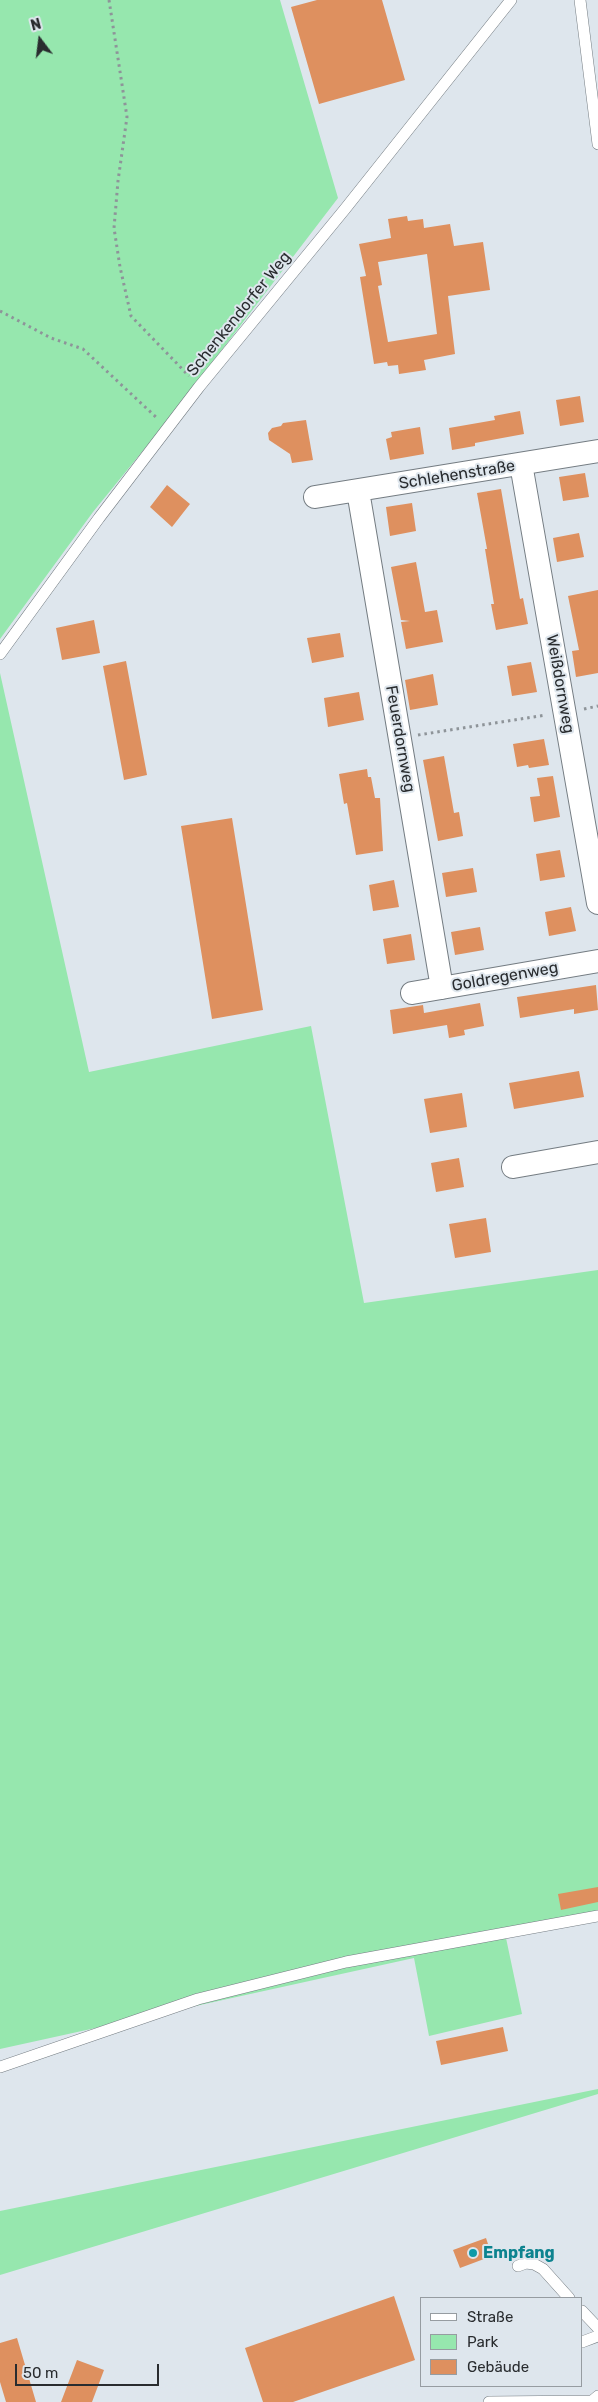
<!DOCTYPE html>
<meta charset="utf-8">
<style>
body{margin:0}
#map{position:relative;width:598px;height:2402px;overflow:hidden;background:#dee6ed;font-family:Rubik,sans-serif}
canvas{display:block}
.legend{position:absolute;left:420px;top:2297px;width:162px;height:90px;box-sizing:border-box;background:#dee6ed;border:1px solid #969ca1;margin:0;padding:6px 9px;list-style:none;font-size:15px;color:#292c2f}
.legend li{display:flex;align-items:center;gap:10px;height:25px}
.legend b{width:25px;border:1px solid #969ca1}
.north{position:absolute;left:15px;top:15px;width:50px;height:50px;-webkit-text-stroke:4px #dee6ed;paint-order:stroke;rotate:345deg;font-size:14px;font-weight:700;line-height:20px;text-align:center;color:#292c2f}
.north::after{content:'';display:block;margin:auto;width:18px;height:22px;background:#292c2f;clip-path:polygon(50% 0,100% 100%,50% 72%,0 100%)}
.scale{position:absolute;left:15px;top:2364px;width:144px;height:22px;box-sizing:border-box;border:2px solid #292c2f;border-top:0;padding-left:6px;font-size:15px;line-height:18px;white-space:nowrap;color:#292c2f;-webkit-text-stroke:4px #dee6ed;paint-order:stroke}
</style>
<div id="map">
<canvas width="598" height="2402"></canvas>
<ul class="legend">
<li><b style="height:6px;background:#fff"></b>Straße</li>
<li><b style="height:14px;background:#96e7ae"></b>Park</li>
<li><b style="height:14px;background:#de905f"></b>Gebäude</li>
</ul>
<div class="north">N</div>
<div class="scale">50 m</div>
</div>
<script>
const c = document.querySelector('canvas').getContext('2d');
c.lineJoin = 'round';
function paint(path, color) { c.fillStyle = color; c.fill(path, 'evenodd'); }
const poly = rows => new Path2D(rows.map(r => 'M' + r).join(''));
function trace(path, color, width, dash) { c.strokeStyle = color; c.lineWidth = width; c.lineCap = dash ? 'butt' : 'round'; c.setLineDash(dash || []); c.stroke(path); }
function label(font, color, halo, rows, align = 'center') {
  c.font = font + ' Rubik,sans-serif'; c.lineWidth = 4; c.setLineDash([]); c.textBaseline = 'middle'; c.strokeStyle = halo; c.fillStyle = color; for (const [text, x, y, turn = 0] of rows) {
    c.save(); c.translate(x, y); c.rotate((+turn || 0) * Math.PI / 180); c.textAlign = isNaN(turn) ? turn : align; if (halo) c.strokeText(text, 0, 0); c.fillText(text, 0, 0); c.restore();
  }
}
const green = poly([
 [0,0,280,0,338,198,172,415,93,512,0,639],
 [0,673,89,1072,311,1026,364,1303,598,1270,598,1918,506,1938,522,2014,429,2036,414,1958,0,2049],
 [598,2089,598,2094,0,2275,0,2211]
]);
const building = poly([
 [317,0,382,0,405,80,319,104,291,7],
 [407,216,408,221,423,219,424,228,450,224,454,246,483,242,490,290,448,296,455,354,424,360,426,370,399,374,398,365,388,366,387,362,374,364,360,277,366,276,359,244,391,238,388,219],
 [427,254,437,334,388,342,378,286,382,285,378,262],
 [580,396,584,422,560,426,556,400],
 [520,411,524,434,475,443,475,446,452,450,449,428,495,420,494,416],
 [306,420,313,460,292,463,290,454,269,440,268,433,272,428,281,426,283,423],
 [420,427,424,454,390,460,386,439,392,437,391,432],
 [585,473,589,497,563,501,559,477],
 [167,485,190,504,172,527,150,507],
 [501,489,520,599,523,598,528,624,496,630,491,604,494,604,485,549,487,549,477,493],
 [412,503,416,531,390,536,386,507],
 [579,533,584,557,557,562,553,538],
 [416,562,425,612,437,610,443,642,406,649,401,622,410,621,401,620,391,567],
 [598,590,598,673,576,677,572,651,579,650,568,596],
 [94,620,100,653,62,660,56,628],
 [340,633,344,657,312,663,307,638],
 [126,661,147,775,124,780,103,666],
 [531,662,537,692,512,696,507,666],
 [433,674,438,705,410,710,405,680],
 [359,692,364,720,328,727,324,698],
 [544,739,549,765,529,768,528,765,517,767,513,744],
 [444,756,454,813,459,812,463,836,438,841,423,760],
 [367,769,368,777,371,777,375,798,380,798,383,851,356,855,347,803,344,804,339,774],
 [553,776,560,817,534,822,530,797,540,796,537,778],
 [232,818,263,1010,212,1019,181,826],
 [560,850,565,877,540,881,536,854],
 [473,868,477,892,446,897,442,873],
 [394,880,399,907,373,911,369,885],
 [571,907,576,931,549,936,545,912],
 [480,927,484,950,455,955,451,932],
 [411,934,415,960,387,964,383,939],
 [596,985,598,1010,574,1014,574,1009,520,1018,517,997],
 [480,1003,484,1026,464,1030,465,1035,449,1038,447,1025,393,1034,390,1010,423,1005,424,1013],
 [579,1071,584,1097,514,1109,509,1083],
 [462,1093,467,1127,430,1133,424,1099],
 [459,1158,464,1187,436,1192,431,1163],
 [486,1218,491,1252,455,1258,449,1224],
 [598,1887,598,1902,561,1910,558,1894],
 [503,2027,508,2051,441,2065,436,2041],
 [486,2238,492,2256,460,2268,453,2250],
 [394,2296,415,2360,293,2402,263,2402,245,2348],
 [17,2338,36,2402,6,2402,0,2382,0,2343],
 [77,2360,104,2370,92,2402,61,2402]
]);
const path = poly([
 [109,0,127,117,118,181,114,228,120,267,131,316,189,376],
 [0,311,51,338,83,349,158,419],
 [584,709,598,706],
 [418,735,546,715]
]);
const service = poly([
 [580,0,598,144],
 [0,654,99,518,199,387,345,209,511,0],
 [0,2067,198,1999,346,1962,598,1916],
 [518,2266,526,2263,534,2264,543,2269,569,2298],
 [582,2311,598,2328],
 [582,2342,598,2336],
 [489,2402,592,2401,598,2396]
]);
const minor = poly([
 [521,464,598,903],
 [358,491,442,988],
 [315,497,598,451],
 [412,993,598,961],
 [513,1167,598,1152]
]);
const markers = [
 [473,2253,5,"#0f9aa8"]
];
const streetNames = [
 ["Schenkendorfer Weg",239,314,-51],
 ["Schlehenstraße",457,475,-9],
 ["Weißdornweg",560,684,80],
 ["Feuerdornweg",400,739,80],
 ["Goldregenweg",505,977,-10]
];
const cultureNames = [
 ["Empfang",483,2253]
];
paint(green, '#96e7ae');
paint(building, '#de905f');
trace(service, '#747c82', 12);
trace(minor, '#747c82', 24);
trace(path, '#8e9499', 3, [2.5, 4]);
trace(service, '#fff', 11);
trace(minor, '#fff', 22);
for (const [x, y, r, color] of markers) { const dot = new Path2D(); dot.arc(x, y, r, 0, 2 * Math.PI); c.fillStyle = color; c.fill(dot); trace(dot, '#dee6ed', 2); }
label('16px', '#292c2f', '#dee6ed', streetNames);
label('bold 16px', '#0d838f', '#dee6ed', cultureNames, 'left');
</script>
